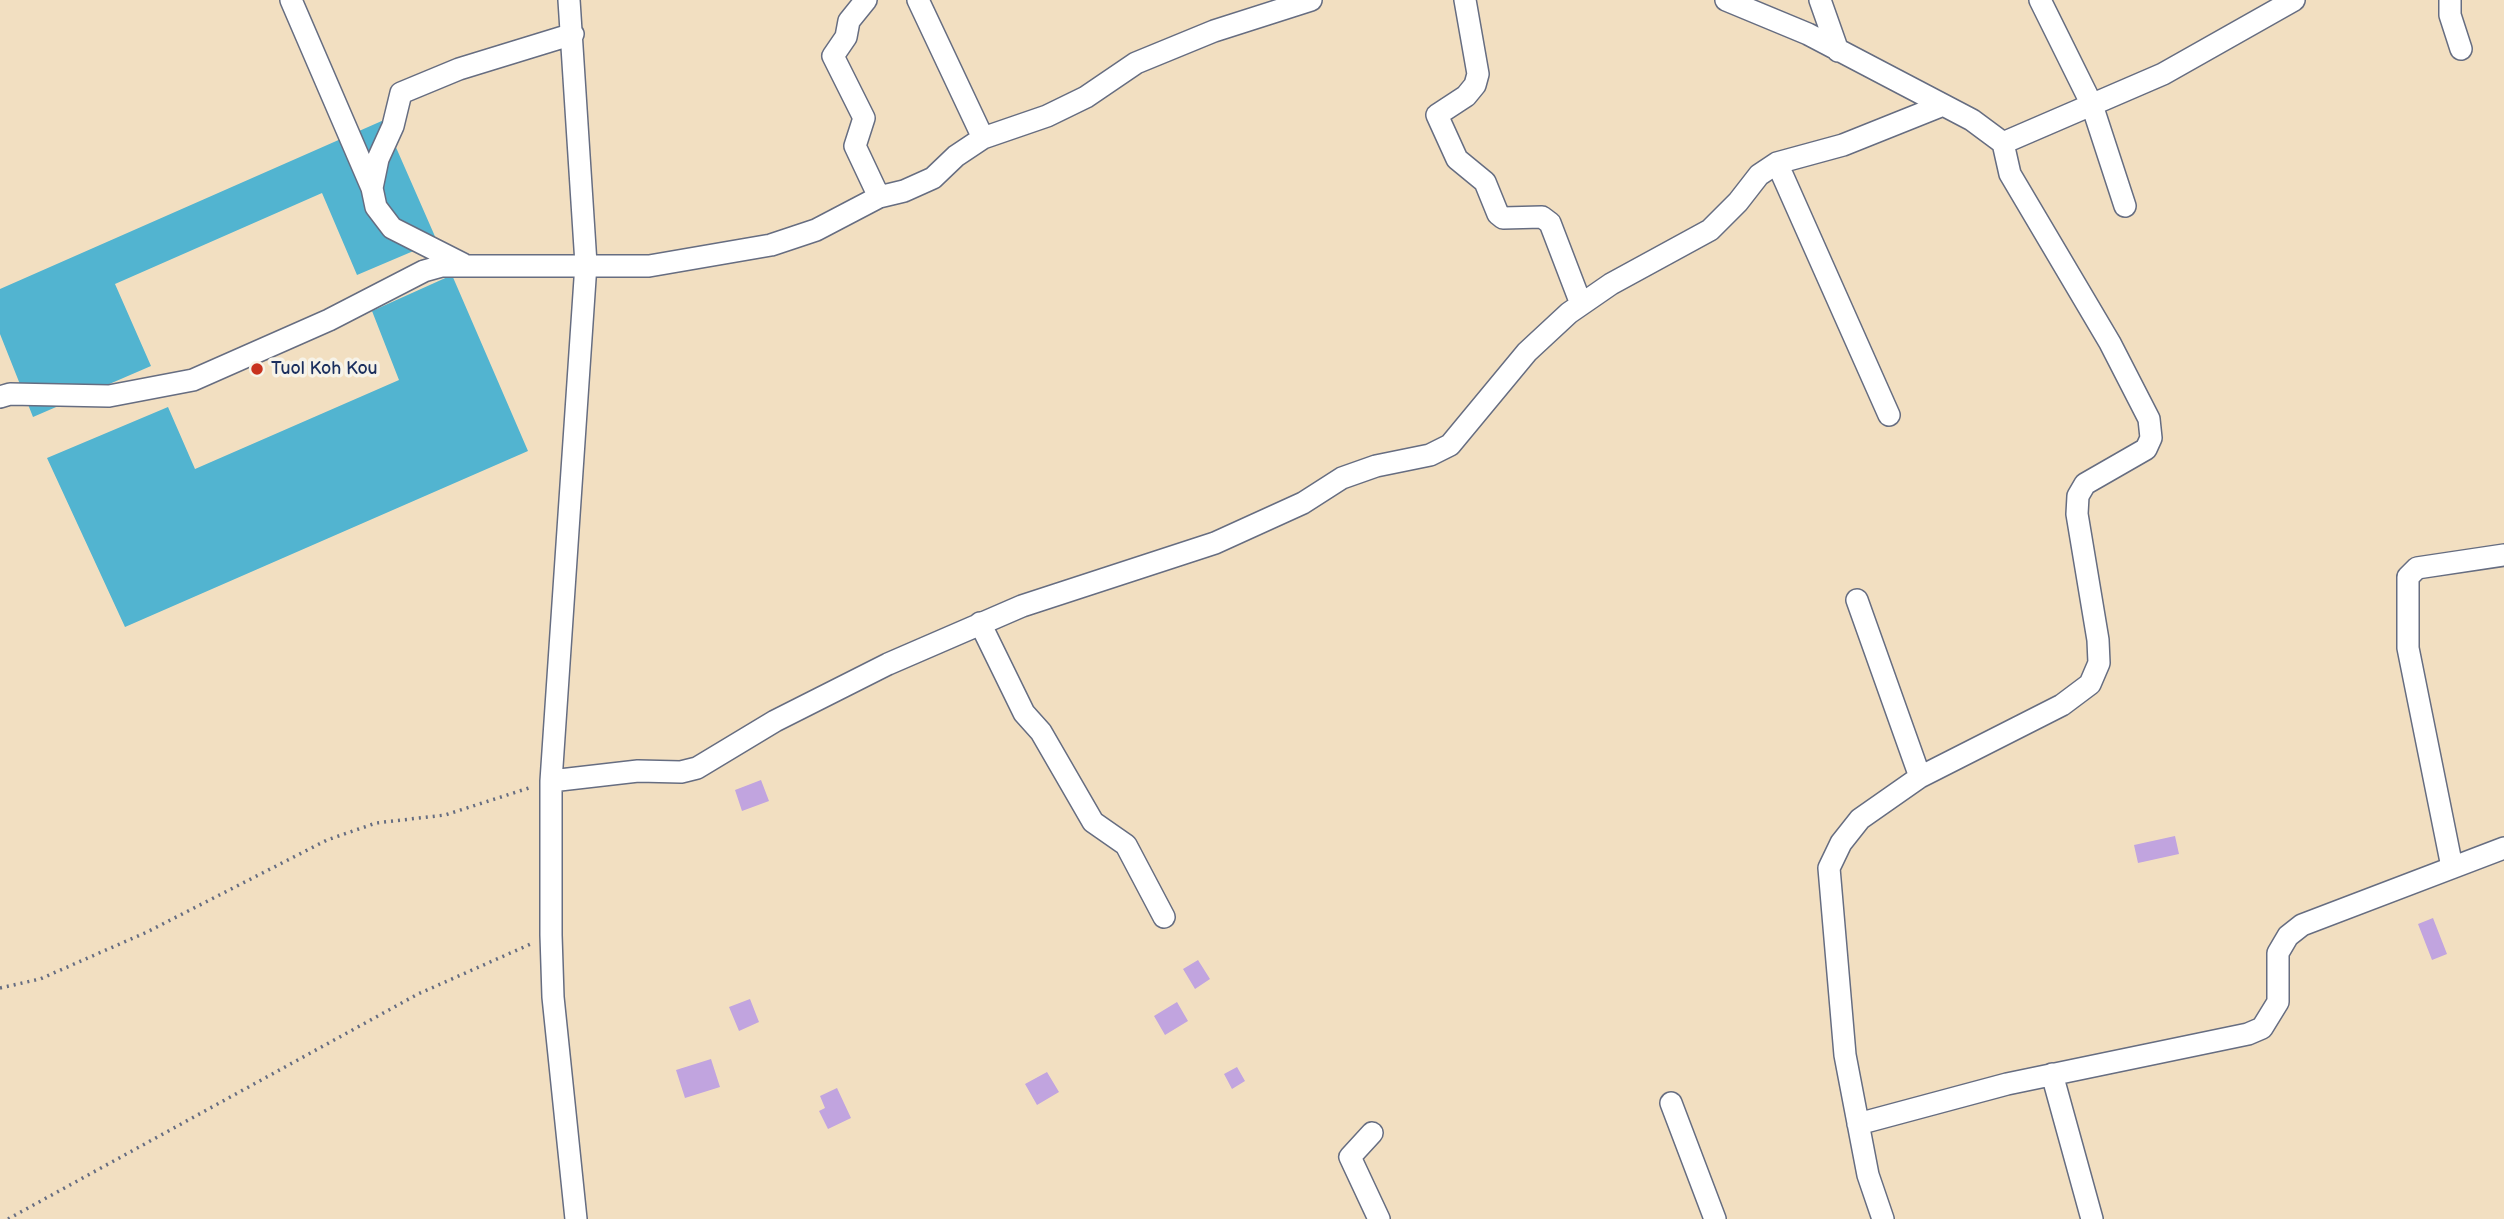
<!DOCTYPE html>
<html>
<head>
<meta charset="utf-8">
<style>
	body { margin:0 }
	canvas { display:block; background:#f2dfc1 }
</style>
</head>
<body>
<canvas width="2504" height="1219"></canvas>
<script>
const c = document.querySelector('canvas').getContext('2d');
c.lineJoin = 'round';
function fillPath(path, color) { c.fillStyle = color; c.fill(path, 'evenodd'); }
const shape = rows => new Path2D(rows.map(r => 'M' + r).join(''));
function trace(path, color, width, dash) { c.strokeStyle = color; c.lineWidth = width; c.lineCap = dash ? 'butt' : 'round'; c.setLineDash(dash || []); c.stroke(path); }
function label(font, color, halo, rows, align = 'center') {
  c.font = font + ' "Balsamiq Sans",sans-serif'; c.lineWidth = 7; c.setLineDash([]); c.textBaseline = 'middle'; c.strokeStyle = halo; c.fillStyle = color; for (const [text, x, y, turn = 0] of rows) {
    c.save(); c.translate(x, y); c.rotate((+turn || 0) * Math.PI / 180); c.textAlign = isNaN(turn) ? turn : align; if (halo) c.strokeText(text, 0, 0); c.fillText(text, 0, 0); c.restore();
  }
}
const water = shape([
	[384,120,437,241,357,275,322,193,115,284,151,366,33,417,0,334,0,289],
	[452,275,528,451,125,627,47,458,168,407,195,469,399,380,372,311]
]);
const building = shape([
	[761,780,769,801,742,811,735,790],
	[2175,836,2179,854,2138,863,2134,845],
	[2433,918,2447,954,2432,960,2418,924],
	[1198,960,1210,979,1195,989,1183,969],
	[750,999,759,1022,739,1031,729,1007],
	[1177,1002,1188,1021,1165,1035,1154,1016],
	[711,1059,720,1087,685,1098,676,1070],
	[1237,1067,1245,1081,1232,1089,1224,1074],
	[1047,1072,1059,1092,1037,1105,1025,1084],
	[837,1088,851,1118,828,1129,819,1111,825,1108,820,1096]
]);
const path = shape([
	[0,988,40,979,147,932,327,840,376,823,445,815,532,787],
	[8,1219,418,994,533,943]
]);
const minor = shape([
	[291,0,372,188],
	[569,0,586,264,551,781,551,935,553,997,576,1219],
	[866,0,849,21,846,37,833,56,864,118,855,146,879,197],
	[918,0,983,138],
	[1465,0,1478,74,1475,85,1466,96,1437,115,1457,159,1485,182,1498,214,1503,218,1542,217,1550,223,1581,304],
	[1726,0,1808,34,1972,120,2003,143,2010,174,2110,343,2149,419,2151,438,2146,449,2085,484,2078,496,2077,514,2098,640,2099,663,2090,684,2062,705,1920,777,1860,819,1841,843,1829,868,1845,1055,1868,1175,1883,1219],
	[1820,0,1838,51],
	[2040,0,2092,105,2125,206],
	[2450,0,2450,15,2461,49],
	[2003,143,2163,74,2294,0],
	[1777,163,1889,415],
	[463,264,392,228,376,207,372,188,378,159,393,126,401,93,459,69,573,34],
	[0,397,10,394,109,396,193,380,329,320,424,271,442,266,649,266,771,245,816,230,879,197,904,191,933,178,956,156,983,138,1047,116,1086,97,1136,63,1214,31,1311,0],
	[1857,600,1920,777],
	[980,623,1024,713,1041,732,1093,822,1126,845,1164,917],
	[551,781,638,771,681,772,697,768,775,721,888,664,1022,606,1215,543,1303,503,1342,478,1376,466,1430,455,1450,445,1527,352,1569,313,1611,284,1710,230,1738,202,1759,175,1777,163,1843,145,1943,105],
	[2452,867,2408,648,2408,577,2417,568,2504,555],
	[2052,1074,2092,1219],
	[1671,1103,1715,1219],
	[1858,1124,2007,1084,2248,1034,2262,1028,2278,1002,2278,953,2288,936,2302,925,2504,848],
	[1372,1133,1350,1157,1379,1219]
]);
const markers = [
	[257,369,7,"#c8321e"]
];
const poiNames = [
	["Tuol Koh Kou",271,369]
];
fillPath(water, '#52b4d0');
fillPath(building, '#c1a4df');
trace(minor, '#666d81', 24);
trace(path, '#666d81', 3.5, [2, 5]);
trace(minor, '#fff', 21);
for (const [x, y, r, color] of markers) { const dot = new Path2D(); dot.arc(x, y, r, 0, 2 * Math.PI); c.fillStyle = color; c.fill(dot); trace(dot, '#f7f3e8', 2.5); }
label('18px', '#1b2f5e', '#f7f3e8', poiNames, 'left');
</script>
</body>
</html>
